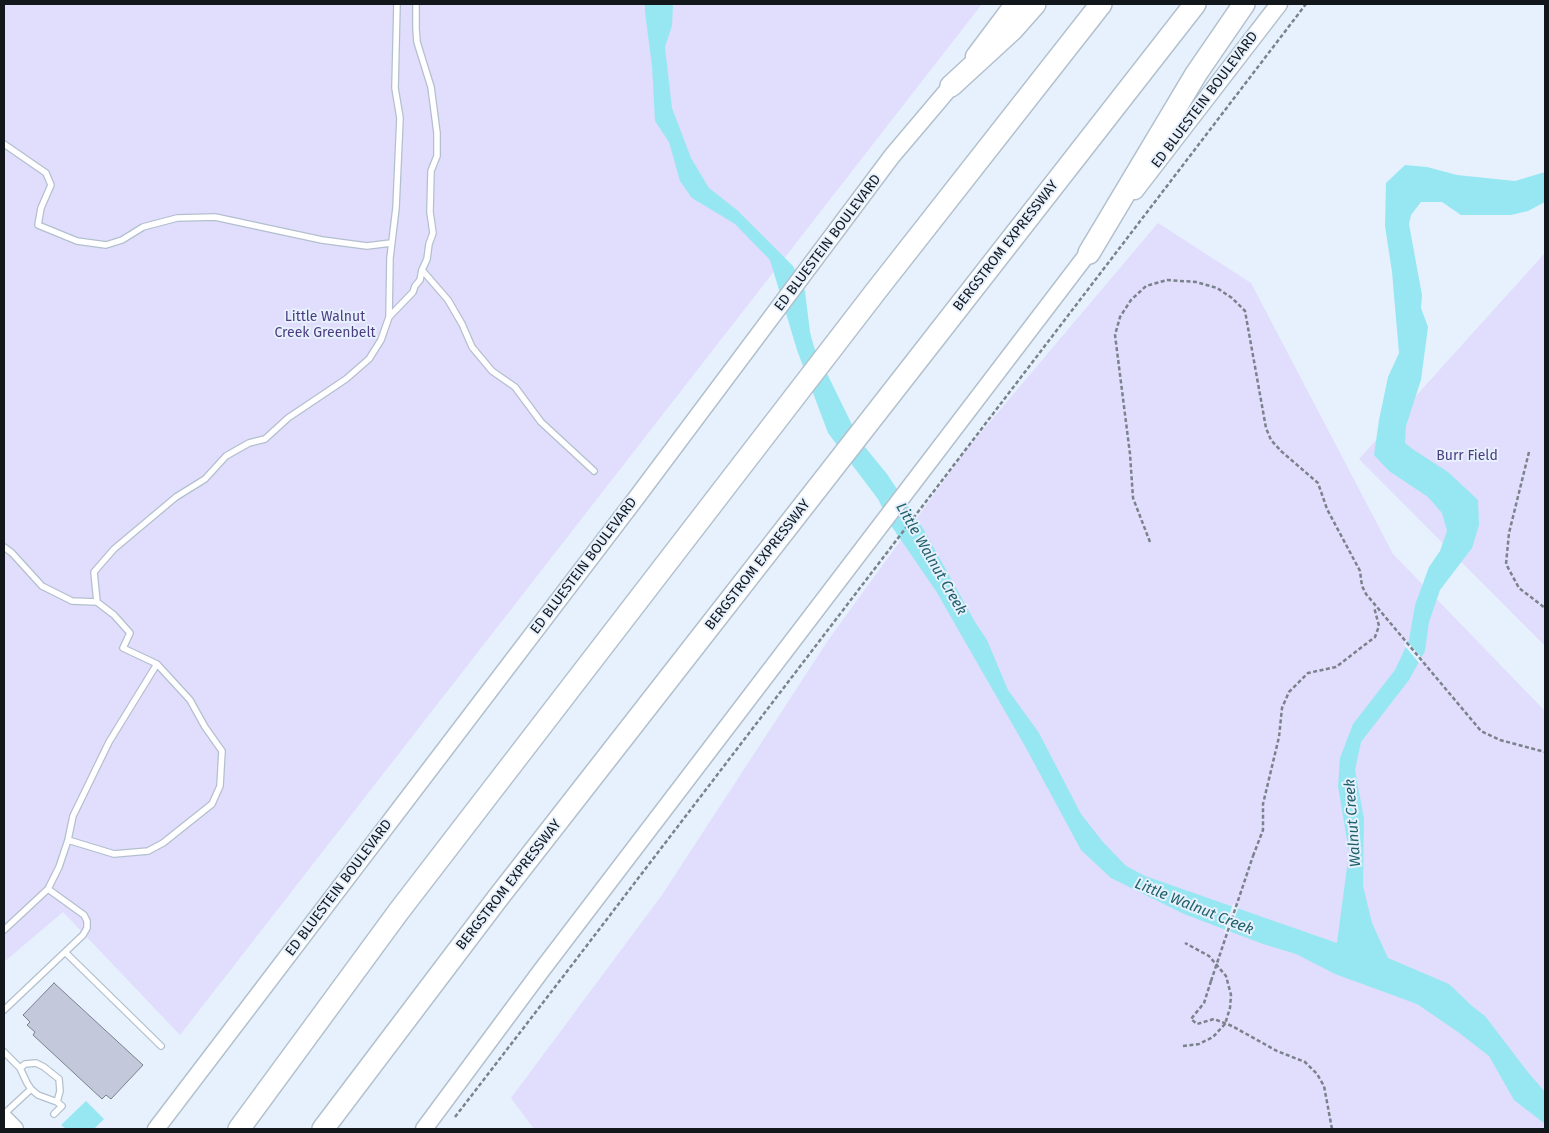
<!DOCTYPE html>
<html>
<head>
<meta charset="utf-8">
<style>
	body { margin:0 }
	#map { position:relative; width:1549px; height:1133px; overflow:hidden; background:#e6f1fd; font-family:"Fira Sans",sans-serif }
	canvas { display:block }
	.frame { position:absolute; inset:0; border:5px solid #12171c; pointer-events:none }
</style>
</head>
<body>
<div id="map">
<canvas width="1549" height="1133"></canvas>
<div class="frame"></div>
</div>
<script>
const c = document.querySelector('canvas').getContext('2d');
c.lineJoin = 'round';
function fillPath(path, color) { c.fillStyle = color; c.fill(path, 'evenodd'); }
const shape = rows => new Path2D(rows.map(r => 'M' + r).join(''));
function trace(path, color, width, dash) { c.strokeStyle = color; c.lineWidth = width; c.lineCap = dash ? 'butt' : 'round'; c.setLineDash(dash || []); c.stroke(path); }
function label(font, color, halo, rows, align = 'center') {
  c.font = font + ' "Fira Sans",sans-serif'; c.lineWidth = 4; c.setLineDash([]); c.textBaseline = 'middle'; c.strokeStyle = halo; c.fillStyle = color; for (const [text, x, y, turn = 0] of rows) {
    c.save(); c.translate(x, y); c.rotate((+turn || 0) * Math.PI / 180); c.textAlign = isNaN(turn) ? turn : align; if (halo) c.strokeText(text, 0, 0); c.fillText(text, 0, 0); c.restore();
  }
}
const green = shape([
	[4,4,982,4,180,1035,63,912,4,962],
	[1158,223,1251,283,1393,554,1545,711,1545,1129,534,1129,511,1098,662,895,829,639,967,449],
	[1545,253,1545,646,1359,459]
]);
const water = shape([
	[645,4,673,4,672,26,665,47,672,108,691,158,709,188,737,210,793,266,805,291,810,332,814,347,860,441,887,474,924,530,975,622,987,640,1008,690,1039,733,1081,814,1103,842,1126,866,1145,876,1337,943,1349,852,1338,786,1340,758,1353,724,1395,670,1409,640,1415,605,1429,567,1440,551,1447,531,1442,513,1428,497,1389,471,1374,455,1379,420,1388,377,1399,353,1392,272,1385,226,1386,183,1405,165,1427,167,1457,175,1515,181,1545,172,1545,202,1528,211,1511,215,1461,215,1442,202,1421,202,1411,215,1409,224,1422,295,1421,308,1428,327,1421,380,1406,426,1405,443,1414,450,1448,472,1478,500,1479,525,1472,548,1440,590,1429,622,1425,651,1409,680,1361,742,1355,770,1364,819,1363,886,1372,923,1388,958,1449,984,1472,1006,1485,1016,1527,1071,1545,1092,1545,1124,1514,1100,1489,1056,1458,1032,1417,1004,1335,974,1296,954,1263,944,1184,914,1111,878,1081,850,1026,748,936,591,892,527,878,499,828,433,797,350,770,260,735,224,692,198,680,181,669,142,655,121,652,66,645,12],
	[86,1101,104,1119,94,1129,66,1129,61,1125]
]);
const pier = shape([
	[1406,640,1423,659,1420,664,1404,645],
	[1233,904,1239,906,1229,934,1224,932]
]);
const building = shape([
	[54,983,143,1065,111,1099,106,1095,102,1099,33,1035,35,1032,27,1025,30,1022,23,1015,54,983]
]);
const path = shape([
	[1529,452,1509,533,1506,564,1519,588,1545,608],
	[1150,542,1133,498,1130,454,1115,335,1120,317,1131,300,1146,286,1167,280,1196,282,1217,288,1232,298,1245,311,1266,428,1271,440,1281,451,1318,483,1327,509,1360,571,1362,586,1366,594,1481,731,1500,740,1545,752],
	[1253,856,1263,830,1263,804,1279,737,1282,708,1289,692,1308,673,1336,667,1375,637,1379,626,1374,607],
	[1211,981,1204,1003,1191,1019,1197,1024,1214,1019,1232,1026,1277,1051,1305,1062,1317,1074,1324,1086,1332,1129],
	[1183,1046,1199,1044,1213,1037,1225,1024,1230,1008,1231,995,1226,976,1209,956,1185,943],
	[455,1117,575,961,1306,4]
]);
const lane = shape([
	[4,144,46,173,51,185,41,208,38,225,77,241,106,245,122,240,143,227,177,218,215,217,322,240,367,246,391,243],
	[422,270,448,300,462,324,472,347,492,371,515,387,541,422,594,471],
	[389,317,413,292,415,286,420,280,422,270,427,259,429,244,433,233,430,212,431,171,437,156,437,133,431,87,417,42,416,28,416,4],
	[4,547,12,553,42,586,72,601,97,602],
	[68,840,114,854,148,851,163,843,212,804,220,786,222,751,205,727,190,700,157,664],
	[4,930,48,889,59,867,68,840,73,816,109,742,157,664,123,648,130,633,114,615,97,602,94,572,114,549,176,497,205,479,226,456,249,443,265,439,288,418,346,379,369,359,381,340,389,317,390,258,396,208,400,118,395,88,397,4],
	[65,952,161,1046],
	[4,1010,83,935,87,928,87,921,84,915,48,889],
	[4,1052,20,1068,27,1083,31,1089,38,1095,57,1102,62,1106,54,1114],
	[20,1068,25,1064,36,1063,44,1067,59,1079,60,1091,57,1102],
	[4,1114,31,1089]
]);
const secondary = shape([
	[974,56,1013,4],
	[1135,191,1279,4],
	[4,1118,15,1129],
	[156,1129,637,497,892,156,958,78],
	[424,1129,541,971,1095,244]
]);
const highway = shape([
	[951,86,1012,30,1035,4],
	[1089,253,1196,74,1244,4],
	[239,1129,399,911,876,291,1101,4],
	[323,1129,497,899,1195,4]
]);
const pathBridge = shape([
	[1211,981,1253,856]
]);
const streetNames = [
	["ED BLUESTEIN BOULEVARD",1205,100,-53],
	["ED BLUESTEIN BOULEVARD",828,243,-53],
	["BERGSTROM EXPRESSWAY",1006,246,-52],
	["BERGSTROM EXPRESSWAY",758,565,-52],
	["ED BLUESTEIN BOULEVARD",584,566,-53],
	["BERGSTROM EXPRESSWAY",509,885,-52],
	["ED BLUESTEIN BOULEVARD",339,888,-53]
];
const parkNames = [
	["Little Walnut",325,317],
	["Creek Greenbelt",325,333],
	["Burr Field",1467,456]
];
const waterNames = [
	["Little Walnut Creek",931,559,60],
	["Walnut Creek",1353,823,-94],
	["Little Walnut Creek",1194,907,22]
];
fillPath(green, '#e1ddfd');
fillPath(water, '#97e7f2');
fillPath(pier, '#e6f1fd');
fillPath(building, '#c3c9da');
trace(building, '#797f8f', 1);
trace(lane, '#b2c0ce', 8);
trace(secondary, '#b2c0ce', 19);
trace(highway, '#b2c0ce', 24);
trace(path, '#7a828b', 2.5, [4, 2.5]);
trace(lane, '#fff', 5.5);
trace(secondary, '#fff', 16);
trace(highway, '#fff', 21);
trace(pathBridge, '#7a828b', 2.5, [4, 2.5]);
label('14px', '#12171c', '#e6f1fd', streetNames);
label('14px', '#4c3d80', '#e6f1fd', parkNames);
label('italic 15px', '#20616a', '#e6f1fd', waterNames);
</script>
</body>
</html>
